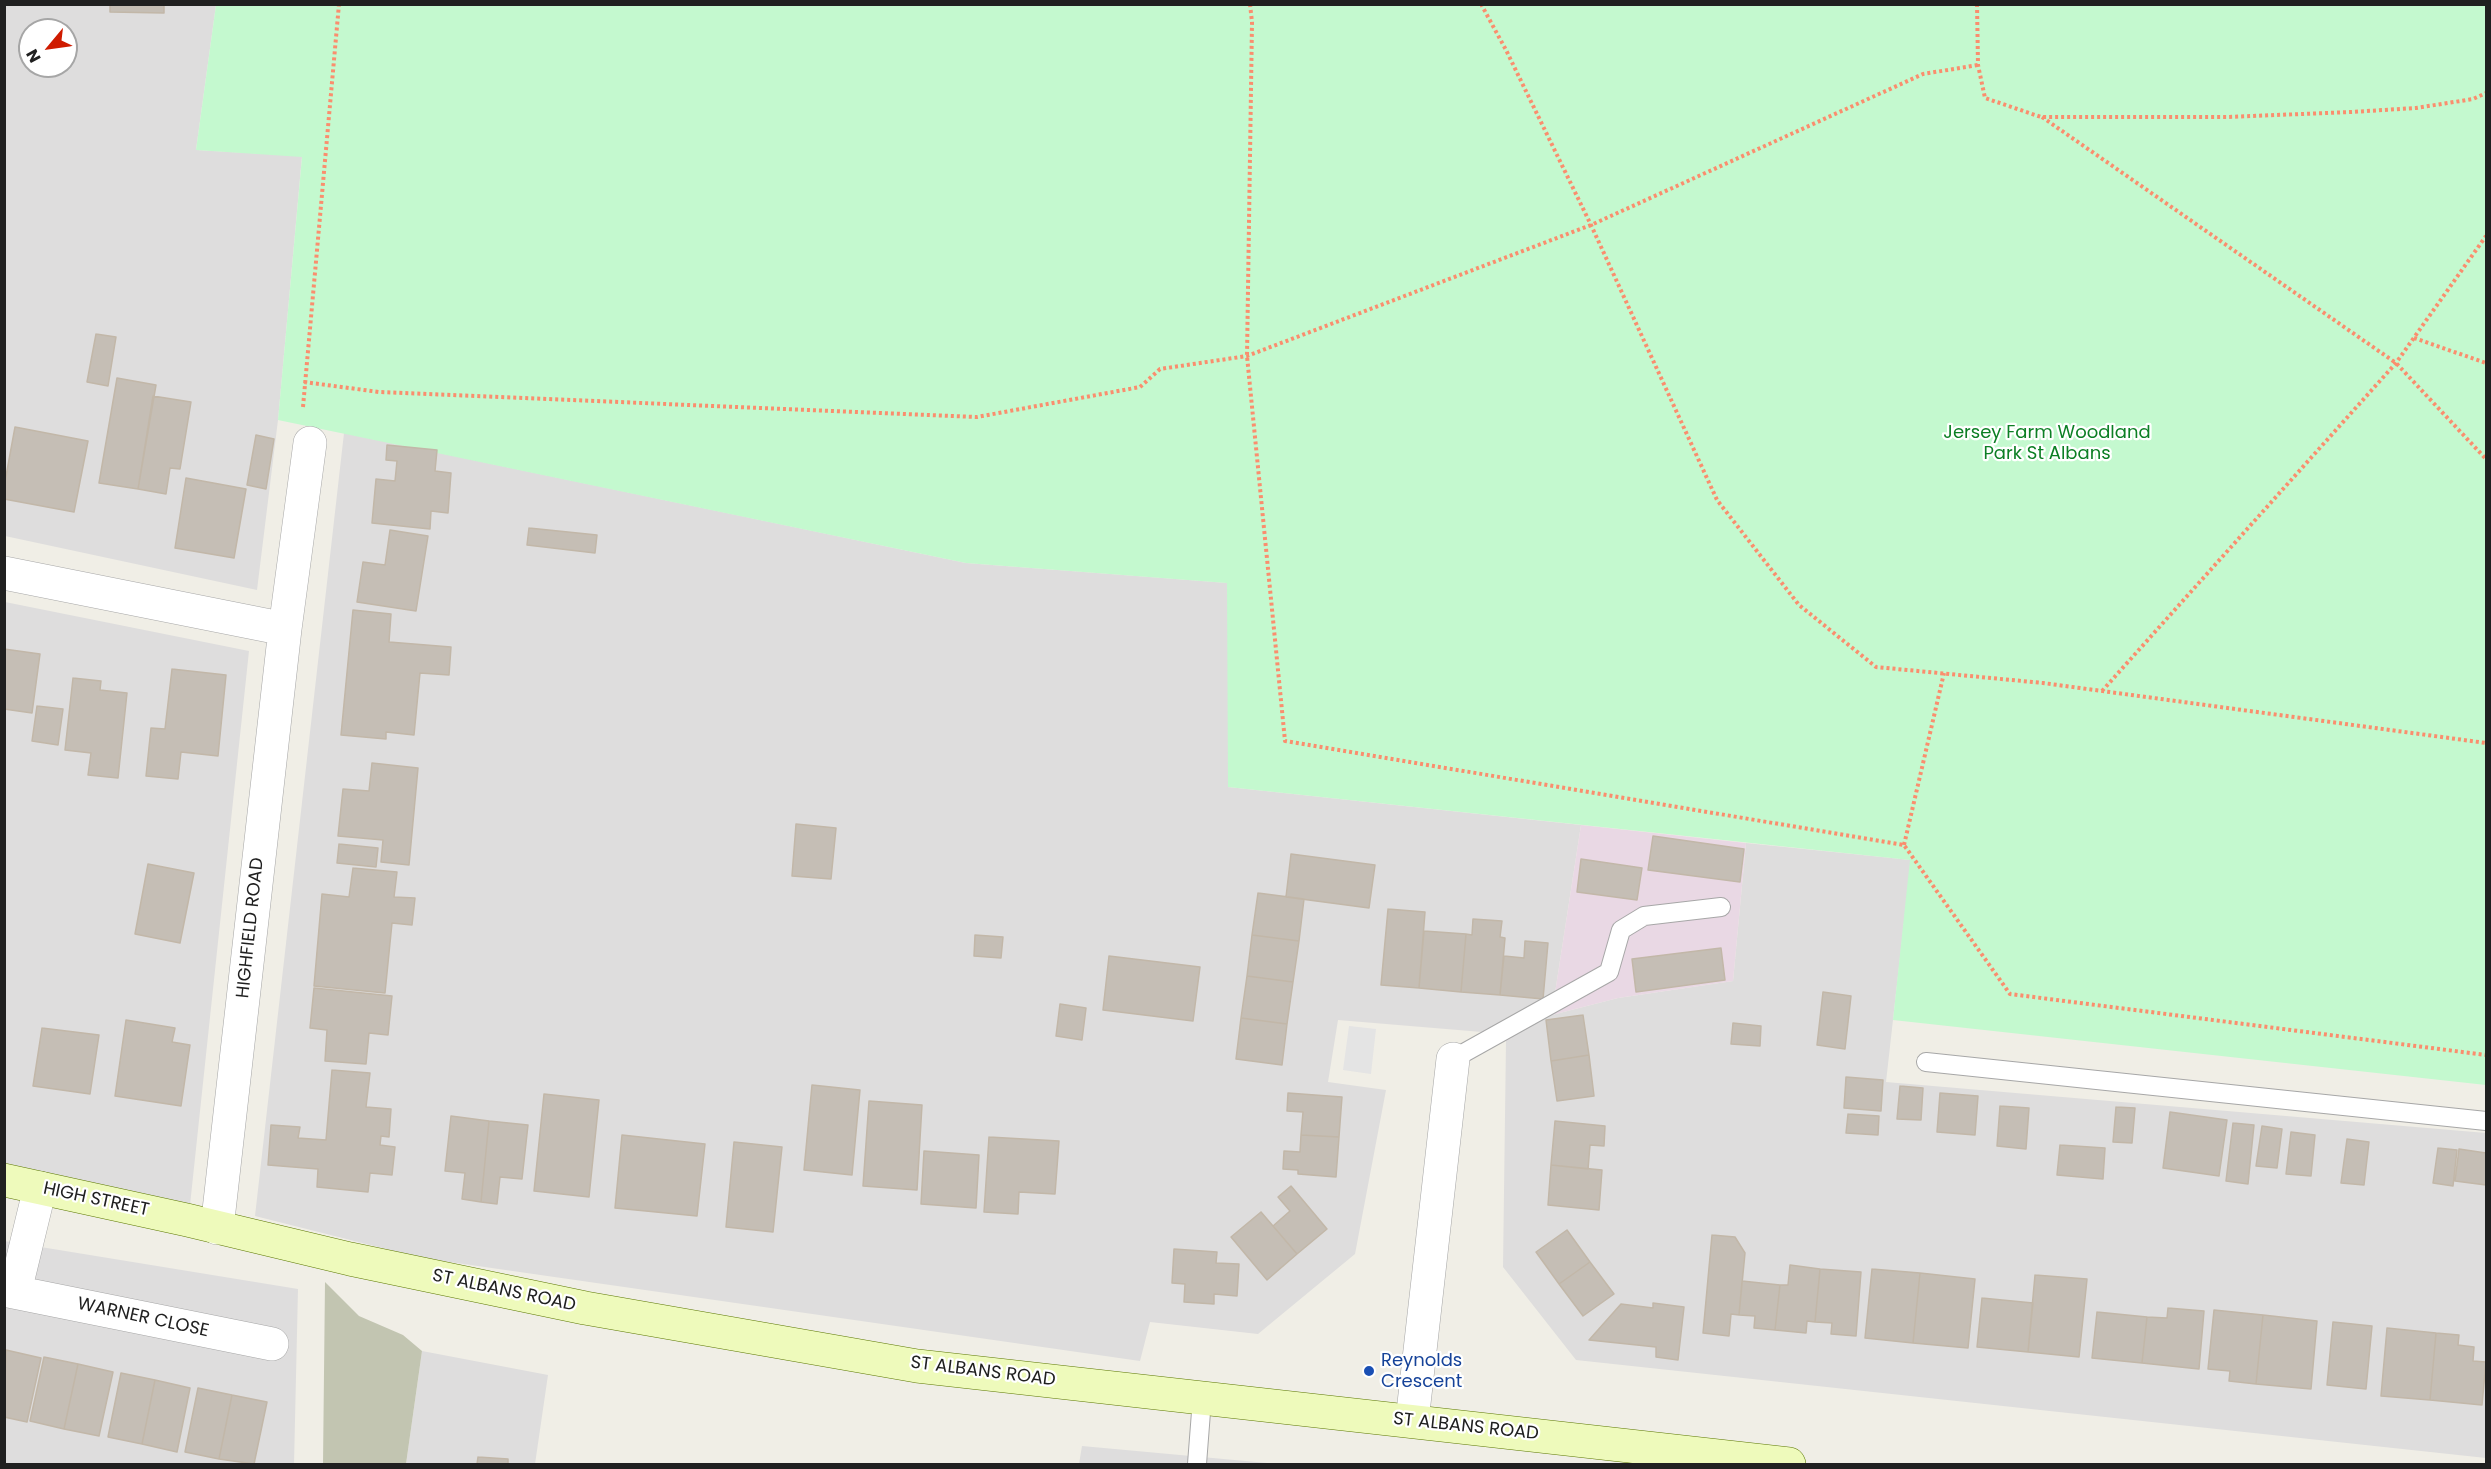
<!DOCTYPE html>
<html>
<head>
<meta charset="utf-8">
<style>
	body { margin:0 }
	#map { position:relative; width:2491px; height:1469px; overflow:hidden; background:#f0eee6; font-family:Poppins,sans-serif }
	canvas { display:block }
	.frame { position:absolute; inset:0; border:6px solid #202020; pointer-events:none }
	.north { position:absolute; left:18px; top:18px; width:60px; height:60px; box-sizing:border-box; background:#fff; border:2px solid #a6a6a6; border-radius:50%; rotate:241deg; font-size:16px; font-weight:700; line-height:24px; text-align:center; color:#202020 }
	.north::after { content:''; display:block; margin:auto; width:21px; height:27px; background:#cf1b00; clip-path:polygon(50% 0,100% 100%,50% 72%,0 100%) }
</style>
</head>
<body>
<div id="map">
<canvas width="2491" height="1469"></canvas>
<div class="frame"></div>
<div class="north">N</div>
</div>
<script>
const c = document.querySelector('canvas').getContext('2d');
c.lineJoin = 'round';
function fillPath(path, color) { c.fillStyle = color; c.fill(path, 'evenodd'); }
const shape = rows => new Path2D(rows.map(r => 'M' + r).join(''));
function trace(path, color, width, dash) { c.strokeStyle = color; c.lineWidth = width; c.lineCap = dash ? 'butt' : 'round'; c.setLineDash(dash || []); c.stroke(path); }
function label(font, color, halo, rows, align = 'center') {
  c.font = font + ' Poppins,sans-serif'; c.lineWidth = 4.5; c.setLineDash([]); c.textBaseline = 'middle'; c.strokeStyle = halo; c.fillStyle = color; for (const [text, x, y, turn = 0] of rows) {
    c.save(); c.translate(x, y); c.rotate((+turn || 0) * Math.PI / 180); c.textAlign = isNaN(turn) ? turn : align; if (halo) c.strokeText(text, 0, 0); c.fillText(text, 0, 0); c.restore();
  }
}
const residential = shape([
	[5,5,216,5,196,150,302,156,278,420,257,590,5,536],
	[30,30,66,30,66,66,30,66],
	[344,433,966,563,1228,583,1228,787,1581,825,1555,993,1494,1033,1338,1020,1328,1082,1386,1090,1355,1254,1258,1334,1150,1322,1140,1361,422,1258,255,1216],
	[5,602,249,651,190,1205,5,1164],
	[1746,843,1911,860,1886,1082,2486,1133,2486,1458,1576,1360,1503,1267,1506,1041,1540,1018,1618,998,1733,981],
	[4,1241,298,1289,294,1464,5,1464],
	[422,1351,548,1375,535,1464,406,1464],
	[1082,1446,1278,1464,1079,1464]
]);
const industrial = shape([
	[1581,825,1746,843,1733,981,1618,998,1540,1018,1506,1041,1494,1033,1555,993]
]);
const construction = shape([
	[325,1282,359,1316,403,1335,422,1351,406,1464,323,1464]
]);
const park = shape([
	[216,5,2486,5,2486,1085,1893,1020,1910,860,1228,787,1227,583,966,563,278,420,302,157,196,150]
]);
const parking = shape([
	[1349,1026,1376,1029,1371,1074,1343,1070]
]);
const building = shape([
	[110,4,164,4,164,13,110,12,110,4],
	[96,334,116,337,108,386,87,382,96,334],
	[117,378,156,385,138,489,99,483,117,378],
	[153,396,191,402,180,469,170,468,166,494,138,489,153,396],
	[15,427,88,441,74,512,4,499,4,487,15,427],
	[256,435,274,439,266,489,247,485,256,435],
	[387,445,437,450,435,471,451,473,448,513,431,511,430,529,372,523,376,479,395,481,397,461,386,460,387,445],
	[186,478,246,489,234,558,175,548,186,478],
	[529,528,597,535,595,553,527,545,529,528],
	[390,530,428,536,416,611,357,602,363,562,385,565,390,530],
	[353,610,391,614,389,642,451,647,449,675,420,673,414,735,386,732,386,739,341,735,353,610],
	[4,649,40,654,32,713,4,709,4,649],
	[172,669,226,675,218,756,181,752,178,779,146,776,151,728,165,729,172,669],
	[73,678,101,681,100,690,127,693,118,778,88,775,91,753,65,750,73,678],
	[37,706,63,709,58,745,32,741,37,706],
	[372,763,418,768,409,865,381,862,383,840,338,836,343,789,369,791,372,763],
	[796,824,836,828,831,879,792,876,796,824],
	[1653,836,1744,849,1740,882,1648,870,1653,836],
	[339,844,378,848,376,867,337,863,339,844],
	[1291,854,1375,865,1369,908,1286,897,1291,854],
	[1581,859,1642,868,1637,900,1577,892,1581,859],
	[148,864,194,873,180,943,135,934,148,864],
	[353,868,397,872,394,897,415,898,412,925,392,923,385,993,314,986,322,894,349,897,353,868],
	[1258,893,1304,899,1299,941,1252,935,1258,893],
	[1388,909,1425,912,1419,988,1381,985,1388,909],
	[1473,919,1502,921,1500,937,1505,938,1500,995,1461,992,1466,934,1472,935,1473,919],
	[1424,931,1466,934,1461,992,1419,988,1424,931],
	[975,935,1003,937,1001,958,974,956,975,935],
	[1252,935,1299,941,1293,982,1247,976,1252,935],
	[1525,941,1548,943,1543,999,1500,995,1504,956,1524,958,1525,941],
	[1721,948,1725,980,1636,992,1632,959,1721,948],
	[1109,956,1200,967,1193,1021,1103,1010,1109,956],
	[1247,976,1293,982,1287,1024,1241,1018,1247,976],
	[314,988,392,996,388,1035,369,1033,366,1064,325,1061,327,1030,310,1028,314,988],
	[1823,992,1851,996,1845,1049,1817,1045,1823,992],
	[1060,1004,1086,1008,1082,1040,1056,1036,1060,1004],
	[1583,1015,1589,1055,1551,1061,1546,1020,1583,1015],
	[1241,1018,1287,1024,1282,1065,1236,1059,1241,1018],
	[126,1020,175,1028,172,1042,190,1045,181,1106,115,1096,126,1020],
	[1733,1023,1761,1026,1760,1046,1731,1044,1733,1023],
	[42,1028,99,1035,90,1094,33,1086,42,1028],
	[1589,1055,1594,1096,1557,1101,1551,1061,1589,1055],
	[332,1070,370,1073,366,1107,391,1109,389,1137,381,1136,380,1145,395,1147,392,1175,370,1173,368,1192,317,1187,318,1169,268,1165,271,1125,300,1127,298,1138,326,1140,332,1070],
	[1846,1077,1883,1080,1881,1111,1844,1108,1846,1077],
	[812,1085,860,1090,852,1175,804,1170,812,1085],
	[1900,1086,1923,1088,1921,1120,1897,1119,1900,1086],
	[1288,1093,1342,1097,1339,1137,1301,1135,1303,1112,1287,1111,1288,1093],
	[1940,1093,1978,1096,1975,1135,1937,1132,1940,1093],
	[544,1094,599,1100,589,1197,534,1191,544,1094],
	[869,1101,922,1105,917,1190,863,1186,869,1101],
	[2000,1106,2029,1108,2026,1149,1997,1146,2000,1106],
	[2116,1107,2135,1108,2132,1143,2113,1142,2116,1107],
	[2170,1112,2227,1120,2219,1176,2163,1168,2170,1112],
	[1848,1114,1879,1116,1878,1135,1846,1133,1848,1114],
	[451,1116,489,1121,481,1202,462,1199,465,1173,445,1171,451,1116],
	[489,1121,528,1125,522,1179,500,1177,497,1204,481,1202,489,1121],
	[1555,1121,1605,1126,1604,1146,1590,1145,1588,1169,1551,1165,1555,1121],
	[2233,1123,2254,1125,2248,1184,2226,1181,2233,1123],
	[2262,1126,2282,1129,2277,1168,2256,1166,2262,1126],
	[2291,1132,2315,1135,2311,1176,2286,1174,2291,1132],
	[622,1135,705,1144,697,1216,615,1208,622,1135],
	[1301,1135,1339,1137,1336,1177,1298,1174,1298,1170,1283,1169,1284,1151,1300,1152,1301,1135],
	[989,1137,1059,1141,1055,1194,1019,1192,1018,1214,984,1212,989,1137],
	[2347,1139,2369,1142,2364,1185,2341,1183,2347,1139],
	[734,1142,782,1147,773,1232,726,1227,734,1142],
	[2060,1145,2105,1148,2103,1179,2057,1175,2060,1145],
	[2438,1148,2457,1150,2453,1186,2433,1183,2438,1148],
	[2459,1149,2486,1153,2486,1185,2455,1181,2459,1149],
	[924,1151,979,1155,976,1208,921,1204,924,1151],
	[1551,1165,1602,1170,1599,1210,1548,1205,1551,1165],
	[1291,1186,1327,1229,1297,1254,1273,1226,1290,1211,1278,1197,1291,1186],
	[1261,1212,1297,1254,1267,1280,1231,1237,1261,1212],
	[1567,1230,1590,1262,1559,1284,1536,1252,1567,1230],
	[1712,1235,1735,1237,1745,1253,1739,1315,1731,1314,1729,1336,1703,1333,1712,1235],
	[1174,1249,1217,1252,1216,1263,1239,1264,1237,1296,1214,1294,1214,1304,1184,1302,1185,1284,1172,1283,1174,1249],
	[1590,1262,1614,1294,1583,1316,1559,1284,1590,1262],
	[1790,1265,1820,1269,1815,1322,1807,1321,1806,1333,1775,1330,1780,1285,1788,1285,1790,1265],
	[1820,1269,1861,1272,1856,1336,1831,1334,1832,1323,1815,1322,1820,1269],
	[1872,1269,1920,1273,1913,1343,1865,1338,1872,1269],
	[1920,1273,1975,1279,1968,1348,1913,1343,1920,1273],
	[2035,1275,2087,1279,2079,1357,2028,1352,2035,1275],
	[1742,1281,1780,1285,1775,1330,1754,1328,1755,1316,1739,1315,1742,1281],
	[1982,1298,2033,1303,2028,1352,1977,1347,1982,1298],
	[1653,1303,1684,1307,1678,1360,1656,1357,1656,1347,1589,1340,1621,1304,1653,1308,1653,1303],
	[2168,1308,2204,1311,2199,1369,2142,1363,2147,1317,2167,1318,2168,1308],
	[2214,1310,2263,1315,2256,1384,2229,1381,2230,1371,2208,1369,2214,1310],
	[2097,1312,2147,1317,2142,1363,2092,1358,2097,1312],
	[2263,1315,2317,1321,2311,1389,2256,1384,2263,1315],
	[2333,1322,2372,1326,2366,1389,2327,1385,2333,1322],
	[2387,1328,2436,1333,2430,1400,2381,1396,2387,1328],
	[2436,1333,2459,1335,2458,1345,2474,1347,2473,1361,2486,1362,2482,1405,2430,1400,2436,1333],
	[6,1350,41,1358,27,1422,4,1417,6,1350],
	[44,1357,78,1364,64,1429,30,1421,44,1357],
	[78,1364,113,1372,99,1436,64,1429,78,1364],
	[121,1373,155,1380,142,1444,108,1437,121,1373],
	[155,1380,190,1388,177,1452,142,1444,155,1380],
	[198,1388,232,1395,219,1459,185,1452,198,1388],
	[232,1395,267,1402,254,1464,219,1459,232,1395],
	[478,1457,508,1459,508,1464,477,1464,478,1457]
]);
const path = shape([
	[1250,4,1252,22,1247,356,1285,741,1904,845,2010,994,2486,1055],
	[1481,4,1506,50,1591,225,1717,500,1799,605,1876,667,2043,683,2486,743],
	[1977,4,1978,65,1985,98,2041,117,2227,117,2351,112,2416,108,2473,99,2486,93],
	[2042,117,2396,363,2486,459],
	[2414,338,2486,363],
	[304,382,379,392,977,417,1140,387,1160,369,1247,356,1591,225,1923,74,1978,65],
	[303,407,339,4],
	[2102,691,2396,363,2486,236],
	[1904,845,1944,673]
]);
const service = shape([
	[1453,1059,1609,972,1621,930,1644,916,1721,907],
	[1926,1062,2486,1121],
	[1197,1464,1202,1399]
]);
const minor = shape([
	[4,573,285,629,217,1228],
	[285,629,310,443],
	[4,1290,272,1344],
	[15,1291,40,1188],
	[1412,1421,1453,1059]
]);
const secondary = shape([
	[4,1180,187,1220,350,1259,585,1308,917,1366,1789,1464]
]);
const markers = [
	[1369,1371,6,"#1a4fb4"]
];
const parkNames = [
	["Jersey Farm Woodland",2047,433],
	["Park St Albans",2047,454]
];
const streetNames = [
	["HIGHFIELD ROAD",251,928,-84],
	["HIGH STREET",96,1200,12],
	["ST ALBANS ROAD",504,1291,12],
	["WARNER CLOSE",143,1318,12],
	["ST ALBANS ROAD",983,1372,7],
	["ST ALBANS ROAD",1466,1427,6]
];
const transitNames = [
	["Reynolds",1381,1361],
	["Crescent",1381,1382]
];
fillPath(residential, '#dedddd');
fillPath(industrial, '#e9d8e4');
fillPath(construction, '#c2c5b1');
fillPath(park, '#c4f9cf');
fillPath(parking, '#e4e4e4');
fillPath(building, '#c5beb5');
trace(building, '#c2b7a8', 1.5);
trace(service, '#a7a7a7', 20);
trace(minor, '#a7a7a7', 34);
trace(secondary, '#5d7805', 34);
trace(path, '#fa8e6e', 4, [3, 3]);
trace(service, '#fff', 18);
trace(minor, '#fff', 33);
trace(secondary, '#eefabb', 33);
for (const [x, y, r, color] of markers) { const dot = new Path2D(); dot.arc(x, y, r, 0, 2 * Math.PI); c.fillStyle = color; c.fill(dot); trace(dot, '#fff', 2); }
label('18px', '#0c7f24', '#fff', parkNames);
label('18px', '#202020', '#fff', streetNames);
label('18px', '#164399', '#fff', transitNames, 'left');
</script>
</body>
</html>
